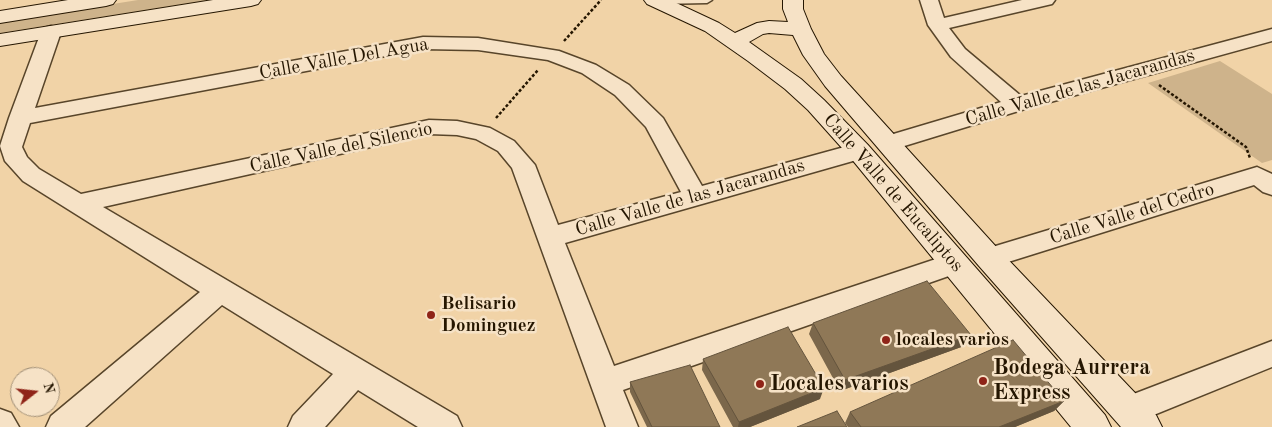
<!DOCTYPE html>
<html>
<head>
<meta charset="utf-8">
<style>
	body { margin:0 }
	#map { position:relative; width:1272px; height:427px; overflow:hidden; background:#f1d3a7; font-family:"Old Standard TT",serif }
	canvas { display:block }
	.north { position:absolute; left:10px; top:367px; width:50px; height:50px; box-sizing:border-box; background:#f6e2c6; border:1px solid #a29077; border-radius:50%; rotate:74deg; font-size:14px; font-weight:700; line-height:20px; text-align:center; color:#251601 }
	.north::after { content:''; display:block; margin:auto; width:18px; height:22px; background:#8f2418; clip-path:polygon(50% 0,100% 100%,50% 72%,0 100%) }
</style>
</head>
<body>
<div id="map">
<canvas width="1272" height="427"></canvas>
<div class="north">N</div>
</div>
<script>
const c = document.querySelector('canvas').getContext('2d');
c.lineJoin = 'round';
function fillPath(path, color) { c.fillStyle = color; c.fill(path, 'evenodd'); }
const shape = rows => new Path2D(rows.map(r => 'M' + r).join(''));
function trace(path, color, width, dash) { c.strokeStyle = color; c.lineWidth = width; c.lineCap = dash ? 'butt' : 'round'; c.setLineDash(dash || []); c.stroke(path); }
function label(font, color, halo, rows, align = 'center') {
  c.font = font + ' "Old Standard TT",serif'; c.lineWidth = 5; c.setLineDash([]); c.textBaseline = 'middle'; c.strokeStyle = halo; c.fillStyle = color; for (const [text, x, y, turn = 0] of rows) {
    c.save(); c.translate(x, y); c.rotate((+turn || 0) * Math.PI / 180); c.textAlign = isNaN(turn) ? turn : align; if (halo) c.strokeText(text, 0, 0); c.fillText(text, 0, 0); c.restore();
  }
}
const green = shape([
	[138,0,209,0,0,33,0,22],
	[1220,61,1272,94,1272,160,1262,163,1148,83]
]);
const path = shape([
	[564,41,601,0],
	[1159,85,1246,147,1250,158],
	[496,118,538,70]
]);
const lane = shape([
	[653,0,712,0,707,3,657,4,654,3,653,0]
]);
const street = shape([
	[920,0,938,0,944,18,1022,0,1055,0,1052,4,949,28,965,49,1021,96,1272,29,1272,41,1025,109,888,151,880,148,877,143,880,138,1001,102,951,57,928,25,920,0],
	[51,26,58,28,61,32,35,108,423,37,478,38,559,51,596,65,629,85,663,118,702,186,859,143,867,145,870,151,867,157,565,243,614,366,954,253,963,257,967,264,963,271,623,390,638,427,606,427,512,168,498,151,476,139,457,135,429,134,103,207,457,416,462,427,418,427,358,390,325,427,288,427,293,416,333,374,222,305,85,427,46,427,51,416,200,292,23,181,5,161,0,146,9,118,41,32,44,28,51,26],
	[423,49,478,50,548,60,582,73,615,95,646,127,681,192,558,225,535,165,514,141,490,128,457,121,429,120,81,194,39,169,27,157,22,147,30,123,423,49],
	[1257,167,1272,174,1272,195,1263,192,1254,185,989,268,980,265,976,258,980,251,989,248,1257,167],
	[1272,341,1272,367,1129,425,1118,420,1113,410,1118,400,1272,341],
	[0,409,11,413,19,427,0,427,0,409]
]);
const secondary = shape([
	[68,0,116,0,113,4,106,6,0,23,0,11,68,0],
	[213,0,261,0,258,4,251,6,0,46,0,34,213,0],
	[644,0,670,0,719,23,735,33,757,23,769,21,788,22,783,9,783,0,803,0,803,9,811,29,824,54,841,76,999,250,1156,415,1162,427,1121,427,979,266,825,86,803,55,793,35,769,33,763,34,749,42,801,79,824,100,868,145,1105,415,1111,427,1071,427,850,157,808,110,785,89,748,61,705,31,647,4,644,0]
]);
const wall = shape([
	[813,323,964,346,840,391,809,334],
	[703,359,820,399,750,427,733,427,702,370],
	[630,382,720,427,647,427,630,392],
	[1064,401,1054,411,1015,427,848,427,845,423,850,412]
]);
const shadedWall = shape([
	[971,335,964,346,840,391,845,380],
	[824,388,820,399,750,427,738,427,739,422],
	[1064,401,1054,411,1015,427,999,427]
]);
const building = shape([
	[927,281,971,335,845,380,813,323,927,281],
	[788,327,824,388,739,422,703,359,788,327],
	[1013,340,1064,401,999,427,861,427,850,412,1013,340],
	[690,365,720,427,652,427,630,382,690,365],
	[837,411,847,427,797,427,837,411]
]);
const markers = [
	[431,315,5,"#8f2418"],
	[886,340,5,"#8f2418"],
	[983,381,5,"#8f2418"],
	[760,384,5,"#8f2418"]
];
const streetNames = [
	["Calle Valle Del Agua",344,59,-10],
	["Calle Valle de las Jacarandas",1080,88,-16],
	["Calle Valle del Silencio",341,148,-12],
	["Calle Valle de Eucaliptos",893,193,49],
	["Calle Valle de las Jacarandas",690,198,-16],
	["Calle Valle del Cedro",1132,214,-17]
];
const poiNames = [
	["Belisario",441,304],
	["Dominguez",441,326],
	["locales varios",896,340]
];
const nearPoinames = [
	["Bodega Aurrera",993,368],
	["Express",993,393],
	["Locales varios",770,384]
];
fillPath(green, '#ceb38b');
trace(lane, '#58452a', 3);
trace(street, '#58452a', 3);
trace(secondary, '#251601', 2);
trace(path, '#251601', 2.5, [3, 2]);
fillPath(lane, '#f6e2c6');
fillPath(street, '#f6e2c6');
fillPath(secondary, '#f6e2c6');
fillPath(wall, '#7b674b');
fillPath(shadedWall, '#64543d');
fillPath(building, '#8f7857');
trace(building, '#64543d', 1);
for (const [x, y, r, color] of markers) { const dot = new Path2D(); dot.arc(x, y, r, 0, 2 * Math.PI); c.fillStyle = color; c.fill(dot); trace(dot, '#f6e2c6', 2); }
label('19px', '#251601', '#f6e2c6', streetNames);
label('bold 19px', '#251601', '#f6e2c6', poiNames, 'left');
label('bold 22px', '#251601', '#f6e2c6', nearPoinames, 'left');
</script>
</body>
</html>
